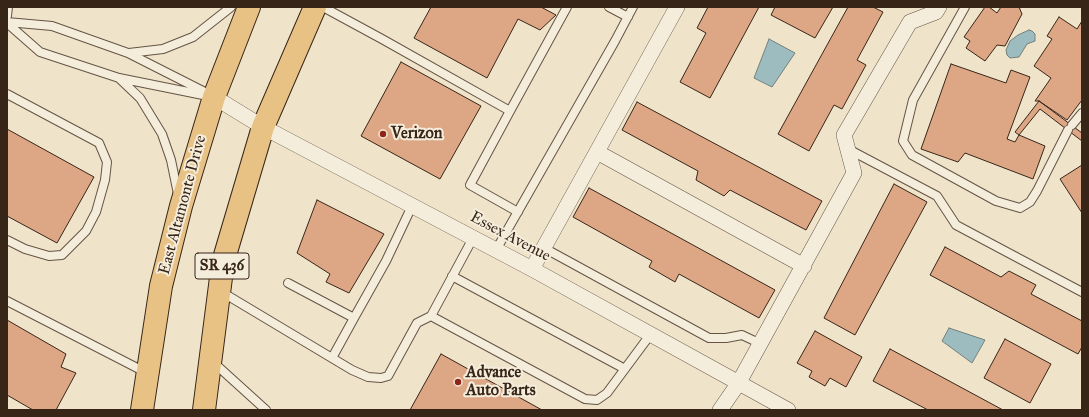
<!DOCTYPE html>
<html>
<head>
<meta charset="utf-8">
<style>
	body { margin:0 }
	#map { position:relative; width:1089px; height:417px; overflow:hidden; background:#efe3c9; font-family:"IM FELL Great Primer",serif }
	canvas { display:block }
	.frame { position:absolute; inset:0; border:8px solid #372518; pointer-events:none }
</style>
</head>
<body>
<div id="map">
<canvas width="1089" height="417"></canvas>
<div class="frame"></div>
</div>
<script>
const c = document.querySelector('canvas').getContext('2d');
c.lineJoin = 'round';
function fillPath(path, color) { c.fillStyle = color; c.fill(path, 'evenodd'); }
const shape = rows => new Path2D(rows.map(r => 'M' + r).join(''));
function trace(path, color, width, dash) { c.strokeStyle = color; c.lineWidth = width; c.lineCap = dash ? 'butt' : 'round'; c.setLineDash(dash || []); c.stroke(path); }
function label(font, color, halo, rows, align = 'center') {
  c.font = font + ' "IM FELL Great Primer",serif'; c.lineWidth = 4; c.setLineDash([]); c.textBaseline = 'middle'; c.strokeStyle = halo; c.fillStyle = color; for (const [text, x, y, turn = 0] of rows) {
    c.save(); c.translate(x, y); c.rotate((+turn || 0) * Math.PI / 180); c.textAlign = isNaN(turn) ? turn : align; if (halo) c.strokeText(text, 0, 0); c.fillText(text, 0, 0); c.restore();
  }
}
const water = shape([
	[1029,30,1032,31,1035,34,1035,41,1027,44,1019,57,1010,58,1007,55,1006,50,1010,41,1018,35,1029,30],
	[769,39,795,53,772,87,754,78,769,39],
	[949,328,985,340,972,363,942,341,949,328]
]);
const building = shape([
	[431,7,541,7,556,15,540,30,518,19,487,78,414,38,431,7],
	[708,7,759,7,710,98,680,82,706,33,697,28,708,7],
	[775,7,833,7,815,38,771,15,775,7],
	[848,7,873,7,883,12,857,60,866,65,842,109,834,105,809,151,778,134,848,7],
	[985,7,989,7,997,13,1001,7,1019,7,1022,14,1005,46,997,45,985,61,966,48,970,41,964,37,985,7],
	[1059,17,1077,29,1082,21,1082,100,1067,120,1039,101,1035,101,1051,78,1034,66,1052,39,1047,36,1059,17],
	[401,62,481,106,440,179,361,136,401,62],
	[951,64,1006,83,1011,70,1030,77,1007,139,1015,142,1019,135,1045,146,1033,179,965,153,958,162,921,149,951,64],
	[1039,101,1082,133,1082,141,1040,109,1019,135,1015,132,1039,101],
	[637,102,822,201,806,230,730,190,724,196,696,180,698,171,622,130,637,102],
	[7,129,94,177,57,243,7,216,7,129],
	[1082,165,1082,213,1060,179,1082,165],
	[894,184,927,202,855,335,824,318,894,184],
	[589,188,775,290,759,318,679,274,675,282,649,267,652,261,573,217,589,188],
	[317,200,384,234,349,293,326,282,330,274,297,253,317,200],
	[945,247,1001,277,1009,271,1036,285,1031,294,1082,321,1082,347,1078,354,930,275,945,247],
	[7,320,66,354,61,367,76,373,56,410,33,410,7,395,7,320],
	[815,331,862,357,846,387,830,378,825,386,809,377,812,371,797,363,815,331],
	[1005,339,1051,364,1030,403,984,378,1005,339],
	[890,349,1003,410,928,410,873,381,890,349],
	[441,354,542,410,410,410,441,354]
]);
const lane = shape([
	[323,7,382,39,510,111,567,7],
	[609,7,628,17],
	[965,7,913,100,903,141,912,155,996,201,1020,208,1030,202,1037,191,1068,130],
	[7,16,8,7],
	[7,22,52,26,128,53,205,92],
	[7,23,40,52,119,78,213,97],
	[129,53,163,49,193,37,231,7],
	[120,79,140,98,162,134,171,160,178,194],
	[7,94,99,143,107,162,105,180,96,212,86,231,62,255,49,256,25,249,7,240],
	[510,111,470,185,518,212],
	[1072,125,1082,113],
	[848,149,937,196,956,225,1082,292],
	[544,248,709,338,726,338,742,335,761,344],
	[496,250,615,41,633,7],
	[452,276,625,369],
	[288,283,354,318,386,261,412,206],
	[220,291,352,370,368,377,381,378,388,376,417,323,431,316,585,399,597,400,607,393,650,335],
	[7,301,147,373],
	[431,316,473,238],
	[332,358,354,318],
	[213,362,266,410]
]);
const street = shape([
	[214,97,263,127,532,269,788,410],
	[597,152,804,266],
	[532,269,677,7],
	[720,410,738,384,854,173,844,135,910,22,936,12,939,7]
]);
const primary = shape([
	[142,410,161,286,181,206,214,97,249,7],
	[204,410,223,262,263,127,315,7]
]);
const markers = [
	[383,134,4,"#8f2418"],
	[458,382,4,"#8f2418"]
];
const shields = [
	[222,266,54]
];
const shieldNames = [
	["SR 436",222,266]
];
const poiNames = [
	["Verizon",391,134],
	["Advance",466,373],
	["Auto Parts",466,391]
];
const streetNames = [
	["East Altamonte Drive",183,205,-75],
	["Essex Avenue",510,237,28]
];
fillPath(water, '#9dbcbf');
trace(water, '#74807c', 1);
fillPath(building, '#dda785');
trace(building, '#372518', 1);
trace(lane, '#655444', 10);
trace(street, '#655444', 16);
trace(primary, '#372518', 24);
trace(lane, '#f5eddc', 8);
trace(street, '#f5eddc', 15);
trace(primary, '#e8c284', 22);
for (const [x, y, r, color] of markers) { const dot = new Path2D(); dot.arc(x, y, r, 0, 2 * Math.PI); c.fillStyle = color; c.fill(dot); trace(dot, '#f5eddc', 1.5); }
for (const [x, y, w] of shields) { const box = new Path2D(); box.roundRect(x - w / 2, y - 13, w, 26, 3); c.fillStyle = '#f5eddc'; c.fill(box); trace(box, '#372518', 1); }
label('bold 15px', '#372518', null, shieldNames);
label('bold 16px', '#372518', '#f5eddc', poiNames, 'left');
label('16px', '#372518', '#f5eddc', streetNames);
</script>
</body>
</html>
